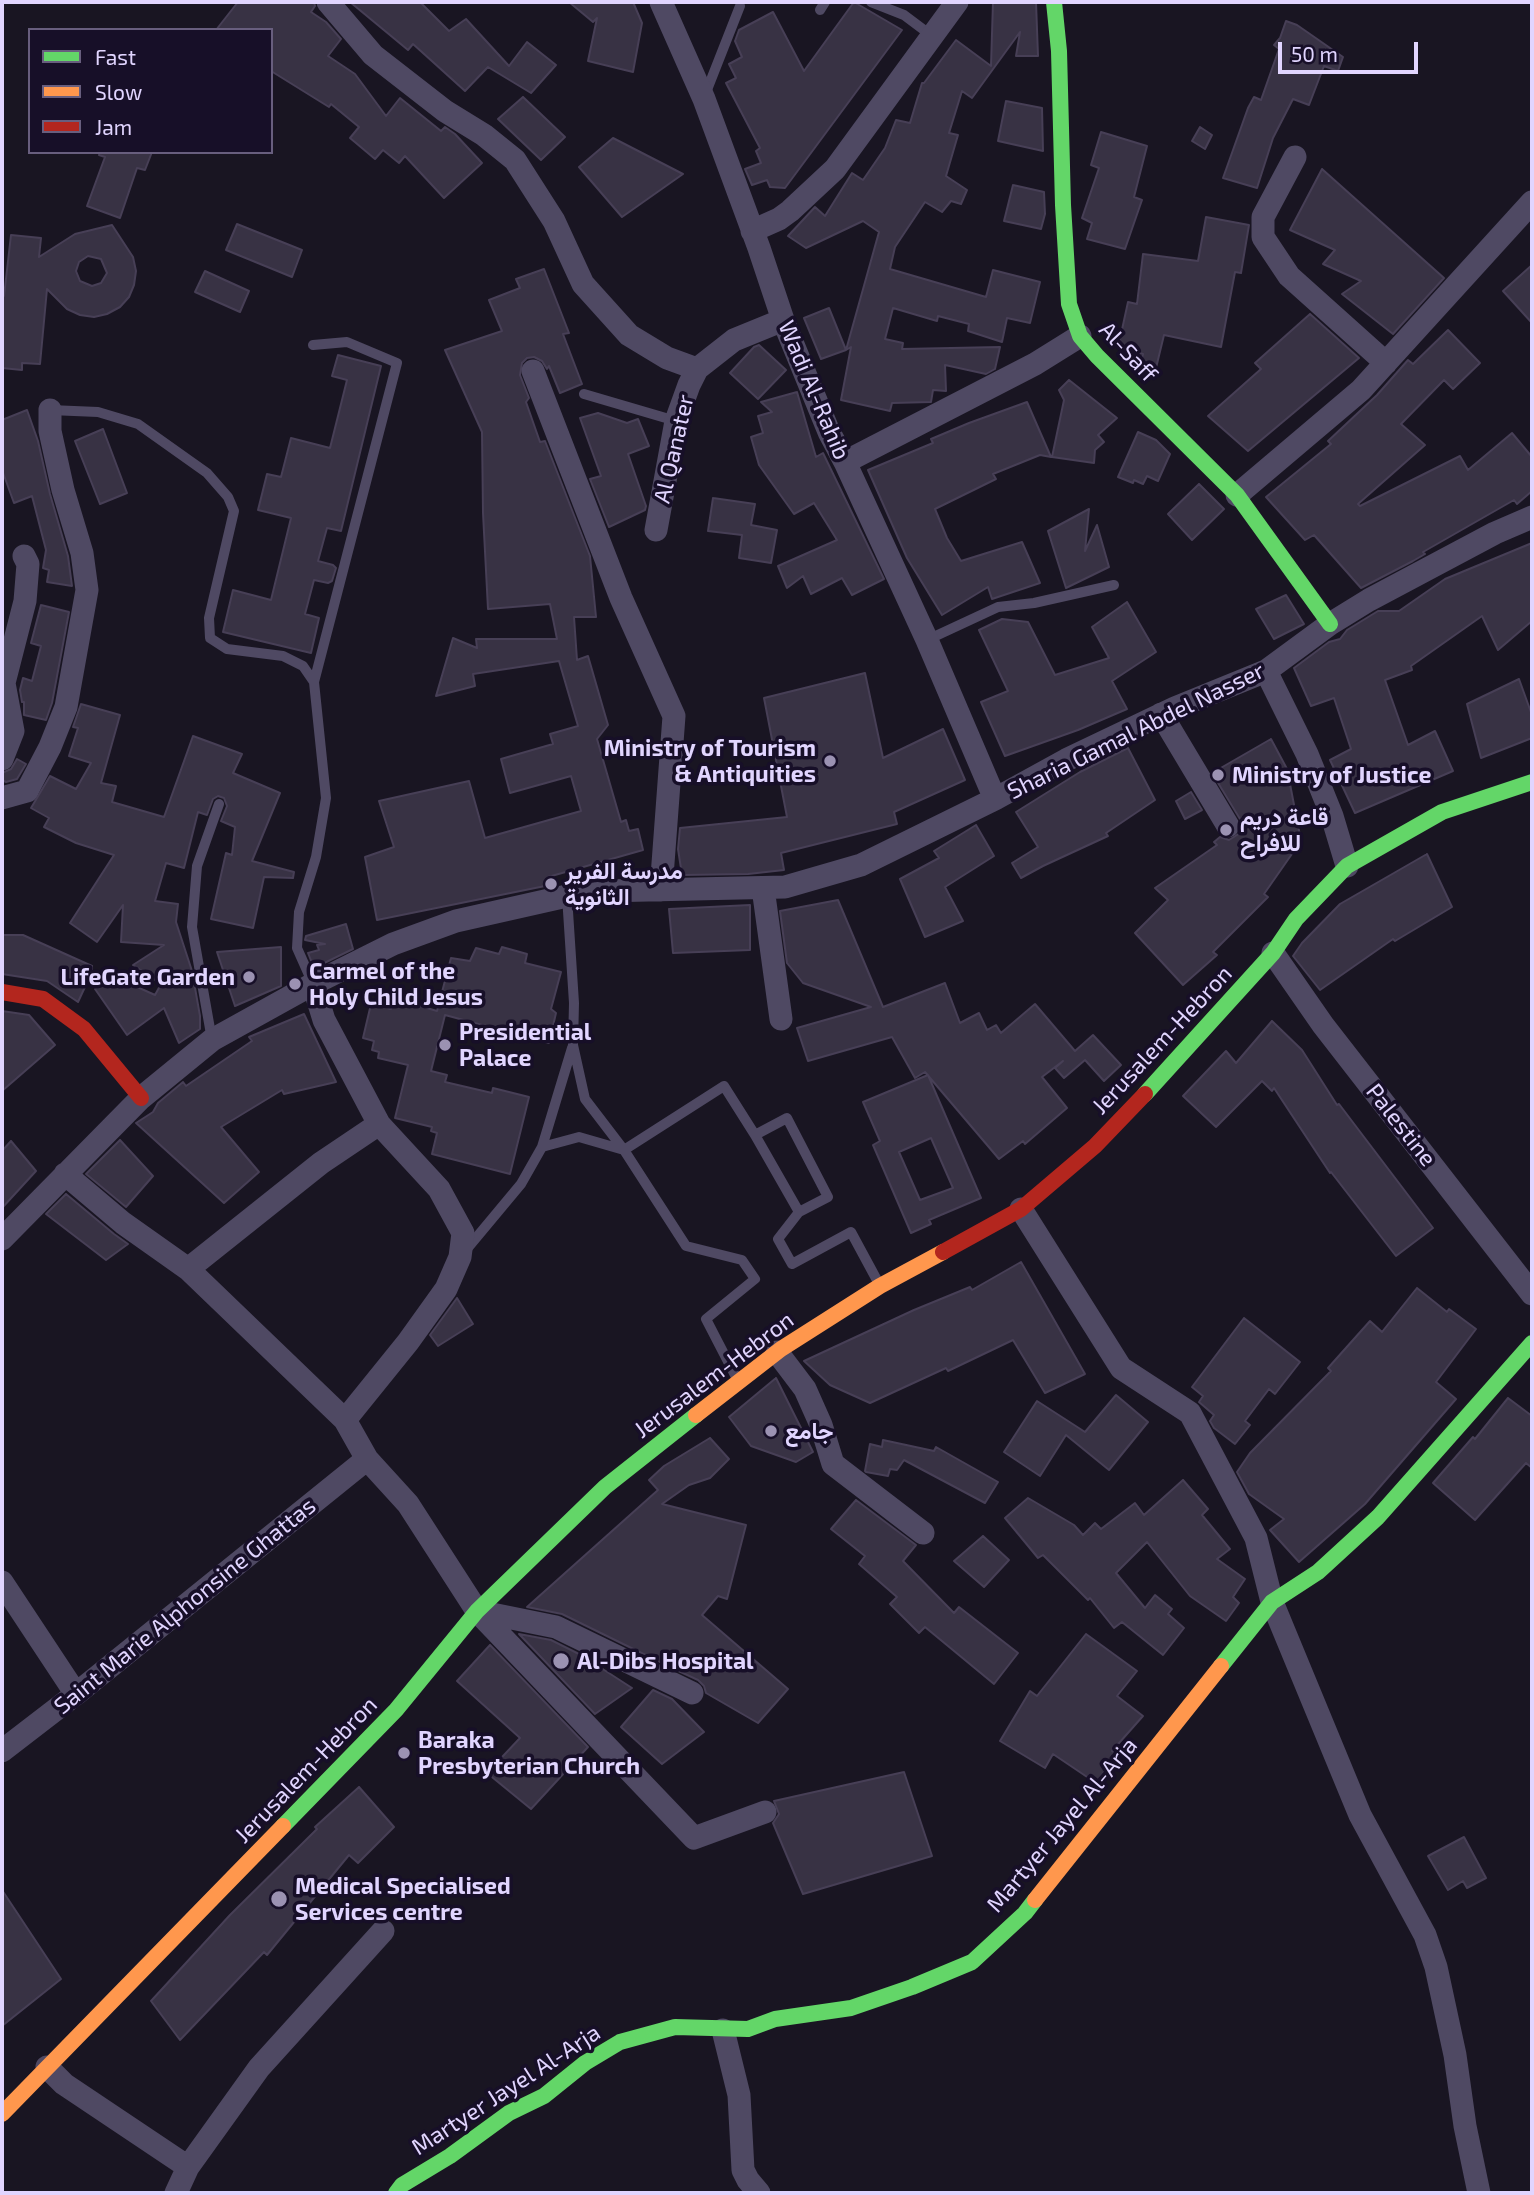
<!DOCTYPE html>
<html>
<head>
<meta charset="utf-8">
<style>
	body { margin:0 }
	#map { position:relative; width:1534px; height:2195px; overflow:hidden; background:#191522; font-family:"Exo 2",sans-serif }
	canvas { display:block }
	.frame { position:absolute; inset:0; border:4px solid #e1d5ff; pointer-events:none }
	.legend { position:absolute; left:28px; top:28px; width:245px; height:126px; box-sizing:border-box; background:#170f28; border:2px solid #685e7e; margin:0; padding:9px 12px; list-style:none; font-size:21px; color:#e1d5ff }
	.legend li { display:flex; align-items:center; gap:14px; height:35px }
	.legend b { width:35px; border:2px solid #685e7e }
	.scale { position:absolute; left:1278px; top:42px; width:140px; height:32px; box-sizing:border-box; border:4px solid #e1d5ff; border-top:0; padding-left:9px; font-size:21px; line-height:24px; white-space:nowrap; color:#e1d5ff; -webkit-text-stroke:5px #170f28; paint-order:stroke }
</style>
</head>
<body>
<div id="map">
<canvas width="1534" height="2195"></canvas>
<div class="frame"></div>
<ul class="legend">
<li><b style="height:9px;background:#63d668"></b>Fast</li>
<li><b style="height:9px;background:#ff974d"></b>Slow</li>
<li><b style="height:9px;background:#b3261e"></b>Jam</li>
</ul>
<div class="scale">50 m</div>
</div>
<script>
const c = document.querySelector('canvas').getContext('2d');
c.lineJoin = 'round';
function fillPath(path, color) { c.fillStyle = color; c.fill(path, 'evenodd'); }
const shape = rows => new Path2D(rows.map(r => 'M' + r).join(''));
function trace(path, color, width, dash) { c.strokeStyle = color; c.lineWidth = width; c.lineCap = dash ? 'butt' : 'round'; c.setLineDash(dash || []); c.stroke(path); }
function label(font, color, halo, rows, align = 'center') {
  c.font = font + ' "Exo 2",Vazirmatn,sans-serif'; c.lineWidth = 7; c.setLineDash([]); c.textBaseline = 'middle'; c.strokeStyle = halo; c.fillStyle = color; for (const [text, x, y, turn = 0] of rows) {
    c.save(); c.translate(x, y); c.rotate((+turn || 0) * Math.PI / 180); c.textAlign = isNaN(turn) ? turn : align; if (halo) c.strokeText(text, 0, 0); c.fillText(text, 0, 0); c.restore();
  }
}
const building = shape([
	[238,2,314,2,315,6,311,12,326,22,341,39,328,56,355,74,386,116,400,98,441,131,445,127,455,134,482,163,444,198,405,156,399,163,383,150,375,159,350,138,359,127,331,104,329,107,271,71,271,30,216,30,238,2],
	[350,2,420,2,449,31,466,19,509,66,527,42,556,65,531,93,488,67,465,91,413,44,408,50,350,2],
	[569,2,633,2,642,23,633,72,588,61,597,18,593,22,569,2],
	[854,2,902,30,785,188,770,187,767,180,752,185,745,169,761,163,756,151,760,148,726,83,736,78,729,64,742,57,735,41,739,30,773,12,804,71,854,2],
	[993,2,1036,2,1038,56,1016,56,1020,32,972,98,962,91,949,133,958,135,946,176,967,190,961,204,951,201,942,212,925,202,895,247,890,269,986,297,993,270,1040,282,1030,323,1007,318,1002,342,968,331,969,324,938,316,937,321,893,308,885,339,903,343,902,349,1000,347,995,369,986,374,945,365,946,391,933,390,931,402,892,403,890,411,841,400,851,347,846,350,879,232,863,221,806,248,788,236,815,207,825,216,852,173,863,180,885,148,896,120,910,123,922,83,924,83,956,40,991,66,993,2],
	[1286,21,1297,25,1343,57,1338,71,1324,66,1309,105,1293,99,1273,138,1257,188,1223,178,1248,108,1254,97,1261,100,1279,49,1274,45,1280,38,1286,21],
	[523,97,565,137,541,160,498,119,523,97],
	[1006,101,1042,108,1043,151,998,141,1006,101],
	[1200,127,1212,135,1205,149,1192,141,1200,127],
	[1101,132,1147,146,1134,197,1142,200,1125,249,1087,239,1092,223,1082,218,1099,168,1091,165,1101,132],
	[613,138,683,174,622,217,579,167,613,138],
	[100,152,152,152,145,170,137,168,120,218,87,206,105,157,99,155,100,152],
	[1322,169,1444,278,1393,334,1342,294,1361,281,1323,264,1335,250,1290,230,1322,169],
	[1013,185,1044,192,1045,214,1041,229,1004,221,1013,185],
	[1206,217,1249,225,1241,273,1235,272,1221,347,1164,335,1156,368,1140,365,1143,354,1118,348,1128,302,1137,304,1143,254,1198,261,1206,217],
	[237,224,302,250,292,277,226,250,237,224],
	[112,225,133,257,136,271,134,285,129,297,120,307,107,314,94,317,80,315,67,309,47,289,40,364,22,363,22,370,2,368,2,296,4,296,11,235,41,238,39,257,75,234,112,225],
	[88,256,101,259,107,273,101,283,92,286,80,281,76,271,79,262,88,256],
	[1532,265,1532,323,1503,291,1532,265],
	[544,269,569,333,563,334,582,384,560,393,549,366,547,369,542,361,534,357,527,358,522,363,520,375,529,398,526,402,540,442,545,441,590,556,596,617,574,617,577,660,588,656,608,725,597,739,621,822,626,820,629,831,638,829,643,850,548,877,550,885,377,920,365,857,394,847,379,801,469,781,485,838,581,811,571,776,510,793,501,759,553,744,550,734,578,726,559,661,473,674,475,686,436,696,453,638,477,648,476,639,557,639,550,604,488,609,483,513,482,432,445,350,502,331,489,300,520,288,516,279,544,269],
	[205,271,249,291,240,312,195,292,205,271],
	[829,308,846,350,821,359,804,318,829,308],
	[1310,314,1359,358,1248,451,1208,416,1261,369,1255,363,1310,314],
	[1448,330,1480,363,1453,389,1444,380,1401,424,1425,445,1358,504,1360,506,1460,456,1468,470,1512,433,1532,457,1532,491,1517,504,1514,500,1423,552,1425,554,1413,561,1361,588,1314,535,1305,540,1266,497,1331,444,1328,441,1377,395,1408,360,1413,364,1448,330],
	[759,345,786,370,758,399,730,373,754,347,759,345],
	[338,355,381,366,341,531,327,528,318,561,333,565,336,568,332,581,328,583,314,580,305,614,319,618,311,653,223,632,233,590,271,600,291,518,258,510,267,474,281,477,291,438,330,448,347,380,332,376,338,355],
	[1069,380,1117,418,1098,435,1104,442,1095,450,1094,463,1052,457,1064,400,1059,390,1069,380],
	[797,392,816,457,823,453,884,579,852,595,842,578,811,594,803,576,787,588,778,566,837,540,814,503,794,514,759,465,751,437,763,433,758,416,772,412,761,402,797,392],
	[1027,402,1051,457,1040,455,993,474,996,479,935,509,947,538,961,561,1022,542,1040,583,992,599,988,587,942,615,907,558,868,470,933,443,931,439,969,423,1027,402],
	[27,410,38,441,50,494,68,556,72,586,47,582,49,570,43,568,46,550,32,496,14,503,2,470,2,420,27,410],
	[598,413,627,423,638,419,649,446,628,454,646,506,645,510,609,527,590,479,601,476,580,418,598,413],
	[103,429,127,493,100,504,75,441,103,429],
	[1138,432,1156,440,1170,454,1158,481,1147,476,1143,484,1134,480,1133,483,1118,477,1138,432],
	[1199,484,1224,509,1192,540,1168,514,1199,484],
	[713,498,755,504,751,525,777,530,771,563,739,558,742,535,708,531,713,498],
	[1089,509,1085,551,1097,525,1109,567,1066,588,1048,531,1089,509],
	[1532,543,1532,621,1498,650,1482,616,1411,666,1412,670,1385,680,1408,745,1435,731,1453,771,1355,813,1330,760,1351,749,1334,698,1311,706,1294,668,1329,642,1340,639,1347,630,1378,611,1399,611,1445,579,1532,543],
	[1286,595,1304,624,1274,639,1256,609,1286,595],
	[1127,602,1156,652,1112,681,1127,709,1078,730,1005,756,981,702,1008,691,979,630,1002,619,1028,622,1055,675,1109,658,1092,627,1127,602],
	[41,605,69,612,52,703,46,720,24,715,24,702,22,702,20,690,23,678,32,681,41,646,31,643,41,605],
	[865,673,883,758,943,729,965,780,894,812,897,824,781,853,784,870,748,874,682,875,678,849,680,828,787,817,764,698,865,673],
	[1519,679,1532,715,1532,738,1481,758,1467,704,1519,679],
	[81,704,120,715,101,783,116,786,112,802,164,817,193,736,242,754,233,773,280,793,252,861,294,872,293,878,264,877,253,928,211,919,226,853,232,855,235,827,221,821,227,806,224,798,218,796,213,799,207,815,198,812,184,868,166,863,155,901,178,904,176,922,192,971,200,1016,200,1029,179,1043,164,1008,127,1035,95,989,115,977,155,995,161,984,133,965,164,945,121,942,123,905,97,942,70,923,114,855,76,843,44,827,49,818,31,808,50,776,76,789,91,763,69,756,78,728,73,727,81,704],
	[1271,739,1294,782,1290,784,1301,841,1264,894,1268,897,1213,952,1217,955,1183,985,1135,933,1168,900,1155,888,1217,845,1214,842,1220,837,1229,840,1240,833,1242,826,1240,819,1212,773,1271,739],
	[1128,748,1155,800,1106,833,1108,836,1043,866,1021,878,1012,863,1038,847,1016,812,1080,772,1128,748],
	[17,759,26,764,17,779,6,782,2,780,2,773,11,769,17,759],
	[1191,792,1202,810,1185,819,1176,801,1191,792],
	[976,825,994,856,945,887,963,921,925,937,900,879,939,858,934,851,976,825],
	[1427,854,1452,907,1395,941,1393,939,1320,990,1293,956,1302,943,1340,904,1427,854],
	[838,900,883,1007,945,983,960,1023,979,1013,987,1030,996,1025,1001,1033,1035,1004,1075,1051,1093,1035,1121,1065,1104,1081,1085,1060,1064,1078,1055,1068,1063,1061,1042,1077,1067,1108,1025,1144,1023,1141,999,1159,925,1072,915,1078,892,1037,808,1061,797,1028,871,1007,803,983,787,963,780,911,838,900],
	[750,905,750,950,673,953,669,909,750,905],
	[346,924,353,949,314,968,308,953,319,950,317,945,325,944,305,940,306,936,346,924],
	[2,935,23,935,92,966,92,972,78,1002,47,981,2,974,2,935],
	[281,947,281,986,235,1006,217,952,281,947],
	[502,947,527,954,525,963,561,972,551,1009,556,1013,549,1043,445,1015,431,1071,447,1075,445,1082,492,1093,493,1088,529,1097,510,1174,432,1154,437,1133,431,1131,432,1127,395,1118,408,1065,378,1058,379,1052,372,1050,374,1041,363,1038,371,1004,391,1009,393,1003,409,1007,410,1003,437,1011,451,958,470,961,476,948,499,954,502,947],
	[2,1011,29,1015,55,1045,2,1091,2,1011],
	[304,1014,336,1082,284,1094,282,1090,221,1127,259,1172,224,1203,136,1123,153,1112,158,1103,183,1082,186,1086,252,1041,249,1037,304,1014],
	[1272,1021,1302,1050,1337,1105,1339,1104,1433,1228,1396,1256,1331,1172,1330,1173,1274,1088,1272,1091,1262,1081,1216,1127,1183,1096,1226,1051,1236,1063,1272,1021],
	[928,1075,981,1198,929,1220,931,1224,911,1233,873,1145,880,1141,863,1102,928,1075],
	[931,1138,953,1188,920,1200,899,1152,931,1138],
	[120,1140,153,1176,126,1207,86,1174,120,1140],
	[11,1141,36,1171,2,1208,2,1151,11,1141],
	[66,1194,114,1234,128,1244,106,1260,46,1214,66,1194],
	[1021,1262,1085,1374,1045,1393,1013,1340,948,1371,946,1368,870,1403,830,1385,804,1361,914,1310,970,1287,972,1290,1021,1262],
	[1417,1288,1447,1312,1449,1309,1476,1329,1436,1382,1456,1399,1365,1504,1299,1562,1270,1530,1284,1519,1249,1494,1237,1472,1250,1453,1331,1371,1328,1368,1370,1321,1382,1332,1417,1288],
	[457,1298,473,1324,438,1346,430,1335,457,1298],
	[1244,1318,1300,1362,1275,1394,1269,1389,1245,1421,1250,1425,1235,1444,1214,1428,1210,1421,1214,1415,1199,1402,1203,1396,1192,1387,1244,1318],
	[776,1378,813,1452,796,1462,751,1446,729,1417,776,1378],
	[1116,1395,1148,1422,1109,1470,1066,1435,1040,1476,1004,1452,1037,1401,1085,1432,1116,1395],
	[1508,1398,1532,1416,1532,1468,1526,1463,1475,1520,1433,1483,1473,1437,1475,1439,1508,1398],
	[710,1438,729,1459,710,1478,689,1485,662,1504,746,1525,727,1599,718,1596,702,1615,788,1689,758,1723,706,1693,704,1686,698,1680,672,1668,681,1657,680,1655,666,1665,562,1614,527,1607,658,1490,649,1480,664,1466,710,1438],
	[883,1440,934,1451,936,1447,998,1482,985,1503,904,1460,897,1470,890,1469,888,1476,866,1472,865,1471,870,1444,882,1447,883,1440],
	[1183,1480,1208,1509,1202,1515,1230,1549,1217,1559,1245,1579,1233,1597,1239,1603,1226,1621,1190,1596,1147,1542,1116,1573,1145,1608,1155,1595,1172,1609,1168,1614,1184,1628,1163,1655,1122,1622,1114,1628,1090,1598,1088,1600,1043,1555,1038,1558,1005,1518,1028,1498,1074,1525,1083,1535,1095,1523,1101,1529,1135,1503,1144,1515,1183,1480],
	[856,1500,916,1545,903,1561,954,1613,959,1607,1018,1653,994,1684,925,1627,919,1633,890,1604,897,1597,859,1564,865,1556,831,1529,856,1500],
	[983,1536,1009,1560,984,1587,954,1561,983,1536],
	[519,1634,551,1640,581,1655,632,1688,595,1714,519,1634],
	[1086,1634,1137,1671,1117,1696,1143,1716,1112,1751,1117,1754,1096,1783,1053,1754,1045,1768,1000,1741,1030,1691,1037,1696,1086,1634],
	[490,1645,588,1747,531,1809,487,1773,520,1738,457,1681,490,1645],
	[653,1690,672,1699,704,1732,662,1764,621,1727,653,1690],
	[904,1772,932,1856,803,1894,773,1823,779,1814,774,1801,904,1772],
	[359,1787,394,1827,358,1863,349,1855,267,1955,264,1952,180,2040,151,2001,230,1915,317,1829,315,1827,359,1787],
	[1464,1837,1486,1878,1467,1888,1463,1881,1448,1890,1428,1856,1464,1837],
	[2,1890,61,1979,2,2026,2,1890]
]);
const lane = shape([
	[871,2,904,15,932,36],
	[820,10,825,2],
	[705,95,740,6],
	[313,345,347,342,397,363,314,682],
	[584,394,676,421],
	[50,410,98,412,138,424,207,473,228,497,234,511,209,618,210,638,227,649,283,656,303,666,314,682,326,798,316,857,299,912,297,948,313,984],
	[927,640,998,607,1034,603,1114,585],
	[567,896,574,1003,573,1045,585,1099,624,1150],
	[212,1040,192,927,197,866,219,804],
	[755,1135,787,1118,828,1197,799,1212,778,1239,792,1264,851,1232,878,1282],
	[542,1147,579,1137,624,1150],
	[466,1250,521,1184,542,1147,572,1048],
	[737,1379,706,1319,755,1279,742,1260,686,1246,624,1150,724,1086,755,1135,799,1212]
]);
const street = shape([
	[328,2,373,55,445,111,484,135,515,160,554,221,583,284,629,335,667,358,697,369],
	[661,2,704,99,759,248,783,320,829,432,845,462,927,640,995,799,1066,760,1175,708,1266,671,1330,624,1369,600,1495,533,1532,517],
	[1295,157,1263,217,1263,237,1289,276,1386,363],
	[752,231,779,219,790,211,835,169,957,2],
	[533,371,621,598,674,716,661,890],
	[845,462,1035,364,1080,336],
	[1237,495,1361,390,1532,202],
	[656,530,676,421,689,385,697,369,734,340,783,320],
	[1266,671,1307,754,1332,816,1347,866],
	[1161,714,1228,826],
	[2,759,13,731,4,683,25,601,28,564,24,556],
	[2,798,27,791,50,747,66,707,87,590,82,553,63,490,50,431,50,410],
	[763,888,781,1019],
	[1273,953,1323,1025,1532,1294],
	[313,984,324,1020,379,1124,439,1189,463,1233,460,1257,446,1289,408,1342,345,1420],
	[65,1174,123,1223,188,1269,345,1420,367,1459,408,1504,477,1611,694,1838,765,1812],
	[1021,1209,1121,1368,1190,1413,1256,1538,1272,1602,1360,1815,1425,1935,1436,1967,1455,2055,1465,2126,1479,2193],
	[2,1239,141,1098,212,1040,313,984,393,944,456,921,567,896,603,891,785,887,861,865,995,799],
	[188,1269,321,1163,379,1124],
	[777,1352,805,1389,821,1425,833,1464,923,1533],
	[2,1582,76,1694],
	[477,1611,556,1627,692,1693],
	[2,1751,76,1694,367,1459],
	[723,2030,739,2095,743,2170,748,2180,759,2193],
	[47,2067,64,2084,188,2167],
	[176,2193,188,2167,259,2068,383,1931]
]);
const fast = shape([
	[1054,2,1059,51,1063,205,1069,304,1080,336,1097,356,1237,495,1330,624],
	[1145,1094,1273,953,1296,919,1347,866,1442,812,1532,782],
	[1221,1666,1272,1602,1318,1572,1378,1517,1532,1343],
	[283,1826,396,1710,477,1611,605,1487,696,1415],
	[396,2193,402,2185,450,2156,509,2113,544,2096,585,2063,620,2042,675,2027,748,2029,775,2019,851,2008,912,1987,972,1962,1025,1913,1035,1900]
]);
const slow = shape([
	[696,1415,781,1349,880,1286,943,1252],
	[1035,1900,1221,1666],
	[2,2114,283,1826]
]);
const jam = shape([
	[2,992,43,999,84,1029,141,1098],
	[943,1252,1021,1209,1095,1146,1145,1094]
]);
const markers = [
	[830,761,7,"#9b92b2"],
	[1218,775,7,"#9b92b2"],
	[1226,830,7,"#9b92b2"],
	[551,884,7,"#9b92b2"],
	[249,977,7,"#9b92b2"],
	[295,984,7,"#9b92b2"],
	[445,1045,7,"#9b92b2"],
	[771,1431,7,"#9b92b2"],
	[561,1661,9,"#9b92b2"],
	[404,1753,7,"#9b92b2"],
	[279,1899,9,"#9b92b2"]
];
const streetNames = [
	["Al-Saff",1128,352,47],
	["Wadi Al-Rahib",814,390,67],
	["Al Qanater",674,449,-77],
	["Sharia Gamal Abdel Nasser",1136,731,-26],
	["Jerusalem-Hebron",1162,1040,-47],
	["Palestine",1401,1125,52],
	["Jerusalem-Hebron",714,1375,-37],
	["Saint Marie Alphonsine Ghattas",185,1606,-39],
	["Jerusalem-Hebron",306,1770,-46],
	["Martyer Jayel Al-Arja",1062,1825,-50],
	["Martyer Jayel Al-Arja",506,2090,-33]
];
const poiNames = [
	["Ministry of Tourism",816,748,"right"],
	["& Antiquities",816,774,"right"],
	["Ministry of Justice",1232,775],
	["قاعة دريم",1240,817],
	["للافراح",1240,843],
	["مدرسة الفرير",565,871],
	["الثانوية",565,897],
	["Carmel of the",309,971],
	["Holy Child Jesus",309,997],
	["LifeGate Garden",235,977,"right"],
	["Presidential",459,1032],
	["Palace",459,1058],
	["جامع",785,1431],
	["Al-Dibs Hospital",577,1661],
	["Baraka",418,1740],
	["Presbyterian Church",418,1766],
	["Medical Specialised",295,1886],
	["Services centre",295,1912]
];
fillPath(building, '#383244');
trace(building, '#473f56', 2);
trace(lane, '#4f4963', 10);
trace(street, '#4f4963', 23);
trace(fast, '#63d668', 16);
trace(slow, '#ff974d', 16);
trace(jam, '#b3261e', 16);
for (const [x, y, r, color] of markers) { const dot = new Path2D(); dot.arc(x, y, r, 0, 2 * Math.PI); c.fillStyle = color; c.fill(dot); trace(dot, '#170f28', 2.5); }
label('23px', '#e1d5ff', '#170f28', streetNames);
label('bold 23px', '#e1d5ff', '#170f28', poiNames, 'left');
</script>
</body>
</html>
